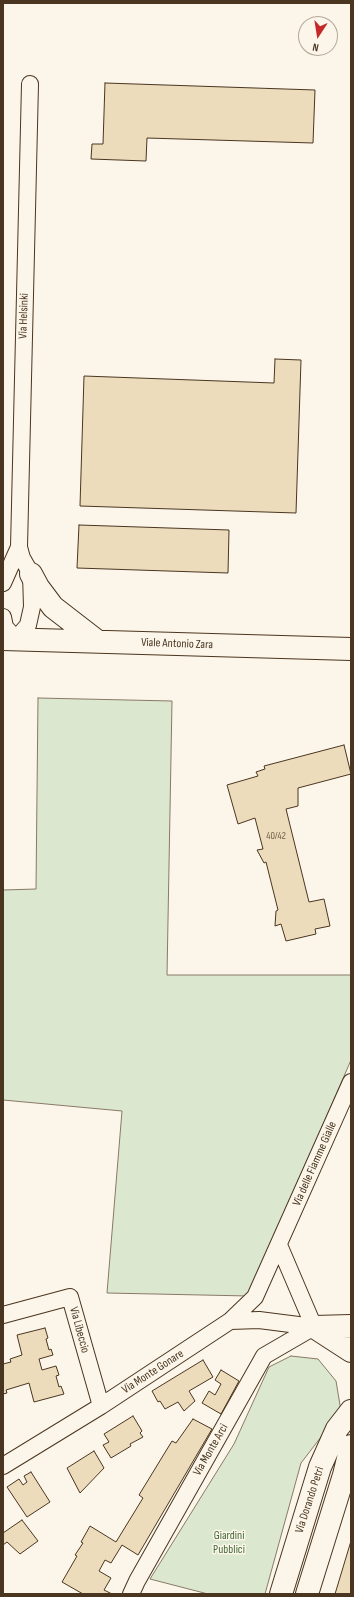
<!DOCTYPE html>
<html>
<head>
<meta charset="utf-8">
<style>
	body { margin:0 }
	#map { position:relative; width:354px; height:1597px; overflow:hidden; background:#fbf6e9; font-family:"Sofia Sans Condensed",sans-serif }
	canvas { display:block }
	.frame { position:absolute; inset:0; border:4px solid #4a3520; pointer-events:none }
	.north { position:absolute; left:298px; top:16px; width:40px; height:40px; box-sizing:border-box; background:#fbf6e9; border:1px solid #b4a999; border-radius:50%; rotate:192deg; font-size:11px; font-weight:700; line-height:16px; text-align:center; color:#4a3520 }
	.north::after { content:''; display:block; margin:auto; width:14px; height:18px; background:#c62828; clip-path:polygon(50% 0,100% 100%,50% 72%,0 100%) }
</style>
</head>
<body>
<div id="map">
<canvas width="354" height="1597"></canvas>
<div class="frame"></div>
<div class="north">N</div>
</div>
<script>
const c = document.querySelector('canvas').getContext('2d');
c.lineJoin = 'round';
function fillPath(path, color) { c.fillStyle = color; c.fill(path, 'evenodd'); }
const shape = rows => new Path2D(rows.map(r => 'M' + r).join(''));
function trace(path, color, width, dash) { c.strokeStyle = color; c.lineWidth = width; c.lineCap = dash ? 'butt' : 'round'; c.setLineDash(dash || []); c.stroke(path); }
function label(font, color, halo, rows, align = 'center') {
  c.font = font + ' "Sofia Sans Condensed",sans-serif'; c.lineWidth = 3; c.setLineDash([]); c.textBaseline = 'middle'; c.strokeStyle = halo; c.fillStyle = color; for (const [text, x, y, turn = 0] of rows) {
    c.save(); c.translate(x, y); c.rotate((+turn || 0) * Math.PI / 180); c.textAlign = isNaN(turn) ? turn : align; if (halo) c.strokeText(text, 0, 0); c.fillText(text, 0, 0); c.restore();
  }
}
const green = shape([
	[38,698,172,701,167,975,351,975,351,1060,249,1296,107,1293,122,1111,3,1100,3,890,36,889,38,698],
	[291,1356,318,1359,336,1381,341,1411,301,1463,265,1594,208,1594,150,1579,234,1444,269,1367,291,1356]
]);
const building = shape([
	[105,83,315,90,313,143,147,138,146,161,91,159,92,144,103,144,105,83],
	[275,359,301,360,296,513,80,506,84,376,274,383,275,359],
	[79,525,229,530,228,573,77,568,79,525],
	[344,745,351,774,298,788,298,806,286,809,309,902,324,899,330,926,315,929,316,934,286,941,281,924,275,926,276,911,278,910,266,862,264,863,257,850,263,849,255,818,238,824,227,785,258,776,256,772,265,769,264,766,344,745],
	[45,1328,48,1338,46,1339,49,1350,51,1349,53,1355,39,1359,42,1370,56,1366,59,1375,56,1376,59,1387,61,1386,64,1394,34,1402,29,1383,6,1390,7,1393,3,1394,3,1364,11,1362,10,1359,22,1355,17,1335,45,1328],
	[203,1360,213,1377,189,1391,195,1401,184,1411,178,1402,165,1409,160,1401,158,1402,152,1391,203,1360],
	[221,1370,239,1381,221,1414,202,1403,209,1391,215,1395,221,1384,215,1380,221,1370],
	[133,1416,142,1431,140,1433,143,1437,130,1444,131,1446,111,1458,103,1445,109,1442,104,1434,133,1416],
	[193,1419,212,1429,138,1555,122,1545,111,1563,105,1560,99,1571,111,1578,104,1590,112,1594,83,1594,62,1582,77,1556,75,1555,83,1543,81,1542,90,1526,116,1542,143,1498,139,1495,172,1441,176,1443,193,1419],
	[94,1451,104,1468,80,1493,67,1468,94,1451],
	[31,1472,50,1502,27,1517,7,1487,19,1479,23,1485,27,1482,24,1476,31,1472],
	[22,1520,38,1541,20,1554,7,1542,3,1545,3,1533,22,1520],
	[351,1541,351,1594,335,1594,351,1541]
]);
const street = shape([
	[3,583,19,547],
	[3,617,5,627,16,639,28,625,32,607,31,574,22,558,19,547,30,84],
	[279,1245,314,1327],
	[3,1315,70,1297,101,1406],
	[230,1321,255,1297,351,1082],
	[3,1466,101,1406,230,1321,259,1320,314,1327],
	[131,1594,137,1581,264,1356,314,1327]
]);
const secondary = shape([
	[31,574,38,587,53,607,97,641],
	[3,639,351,649],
	[314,1327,351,1351],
	[314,1327,351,1326],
	[344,1475,351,1446],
	[281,1594,320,1467,337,1429,351,1411],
	[307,1594,344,1475,351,1465]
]);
const numberNames = [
	["40/42",276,836]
];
const streetNames = [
	["Via Helsinki",24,316,-88],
	["Viale Antonio Zara",177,644,2],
	["Via delle Fiamme Gialle",315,1164,-66],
	["Via Libeccio",79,1330,75],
	["Via Monte Gonare",153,1372,-33],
	["Via Monte Arci",211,1450,-60],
	["Via Dorando Petri",310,1500,-72]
];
const parkNames = [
	["Giardini",229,1536],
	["Pubblici",229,1550]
];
fillPath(green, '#dce7d0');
trace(green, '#887966', 1);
fillPath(building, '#ecdcbc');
trace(building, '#4a3520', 1);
trace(street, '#4a3520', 18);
trace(secondary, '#4a3520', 24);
trace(street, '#fbf6e9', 16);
trace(secondary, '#fbf6e9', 22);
label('10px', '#725f47', null, numberNames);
label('12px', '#4a3520', '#fbf6e9', streetNames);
label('12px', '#436837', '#fbf6e9', parkNames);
</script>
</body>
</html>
